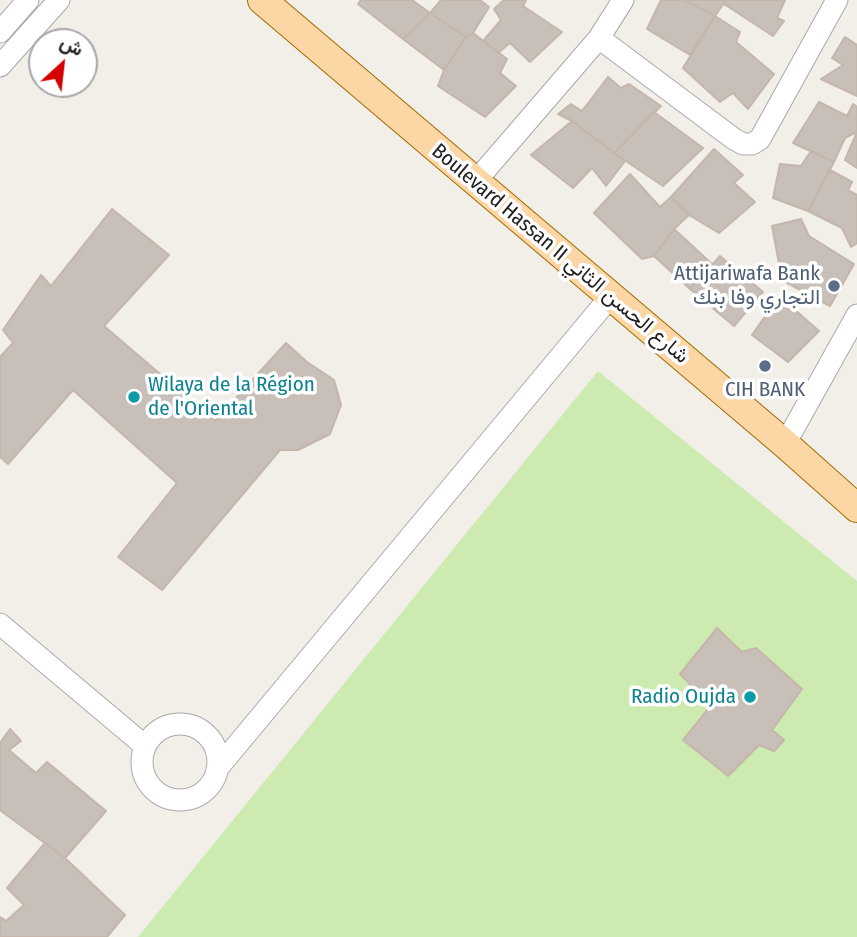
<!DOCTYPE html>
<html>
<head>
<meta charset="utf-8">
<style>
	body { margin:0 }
	#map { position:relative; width:857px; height:937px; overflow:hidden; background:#f2efe9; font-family:"Fira Sans Condensed",Vazirmatn,sans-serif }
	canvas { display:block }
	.north { position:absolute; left:28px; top:28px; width:70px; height:70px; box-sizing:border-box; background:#fff; border:2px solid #a7a7a7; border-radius:50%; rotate:27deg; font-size:19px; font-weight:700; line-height:28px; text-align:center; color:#222 }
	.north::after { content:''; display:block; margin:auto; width:24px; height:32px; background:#d40000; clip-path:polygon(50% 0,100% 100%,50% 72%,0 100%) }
</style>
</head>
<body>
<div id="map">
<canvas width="857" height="937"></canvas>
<div class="north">ش</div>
</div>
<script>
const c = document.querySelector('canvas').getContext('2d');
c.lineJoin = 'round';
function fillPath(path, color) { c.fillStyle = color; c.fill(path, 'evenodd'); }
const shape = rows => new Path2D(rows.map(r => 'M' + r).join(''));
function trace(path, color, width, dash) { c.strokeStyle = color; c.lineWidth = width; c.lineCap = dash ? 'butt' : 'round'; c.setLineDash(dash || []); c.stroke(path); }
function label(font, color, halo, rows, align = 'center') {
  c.font = font + ' "Fira Sans Condensed",Vazirmatn,sans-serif'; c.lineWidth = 7; c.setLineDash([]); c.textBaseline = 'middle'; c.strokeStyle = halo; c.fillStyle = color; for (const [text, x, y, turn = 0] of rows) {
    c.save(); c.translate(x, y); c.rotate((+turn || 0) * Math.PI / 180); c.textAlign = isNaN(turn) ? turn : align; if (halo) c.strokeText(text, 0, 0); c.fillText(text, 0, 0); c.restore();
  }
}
const grass = shape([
	[598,371,857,581,857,937,138,937]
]);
const building = shape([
	[361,0,412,0,430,13,403,39,358,4,361,0],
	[441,0,480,0,489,7,473,33,466,37,430,13,441,0],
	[504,0,526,0,523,6,562,32,530,62,510,43,498,53,483,41,501,20,494,9,504,0],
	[661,0,684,0,715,16,690,55,647,29,661,0],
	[684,0,726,0,715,16,684,0],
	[726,0,785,0,777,18,784,21,773,36,724,4,726,0],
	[430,13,466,37,444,70,403,39,430,13],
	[715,16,740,32,736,42,774,74,748,109,733,93,720,102,683,68,715,16],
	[473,33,507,59,500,73,516,86,485,117,438,86,444,70,466,37,473,33],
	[845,37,857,45,857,96,821,79,843,65,832,58,845,37],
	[608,77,621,88,629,84,661,106,614,153,572,121,558,114,571,104,582,111,608,77],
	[819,102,847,116,853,104,857,107,857,132,845,138,834,162,793,143,819,102],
	[654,112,703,148,663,186,614,153,654,112],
	[572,121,625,161,606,186,592,168,573,188,531,155,572,121],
	[857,132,857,168,845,160,857,132],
	[714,149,743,175,734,183,755,202,719,233,689,215,671,197,714,149],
	[811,151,834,162,808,211,773,198,780,164,801,166,811,151],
	[830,170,852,182,848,190,857,195,857,243,851,247,842,228,808,211,830,170],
	[630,174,660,207,671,197,689,215,674,229,654,256,642,259,594,213,630,174],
	[112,209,169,255,104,326,215,421,286,343,307,362,334,380,341,405,330,434,298,450,280,450,162,590,118,557,177,483,73,390,8,464,0,457,0,357,13,343,3,330,41,275,51,286,112,209],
	[801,219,809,236,854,264,830,306,782,280,772,226,801,219],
	[674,229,712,264,690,289,654,256,674,229],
	[720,256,763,292,734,326,690,289,720,256],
	[779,296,819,331,788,362,752,335,779,296],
	[717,628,742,652,756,648,802,689,772,730,784,740,774,751,759,745,728,776,683,740,711,705,680,674,717,628],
	[10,729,21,741,9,750,36,773,47,762,106,811,65,858,0,810,0,743,10,729],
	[45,843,65,858,125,915,107,937,0,937,0,917,6,921,24,905,7,888,45,843]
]);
const minor = shape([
	[0,32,28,0],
	[599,38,734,139,743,144,752,144,760,139,837,0],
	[0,66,59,0],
	[475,182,599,38,623,0],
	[785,444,857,315],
	[0,624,145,746],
	'142 762a38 38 0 1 1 76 0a38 38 0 1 1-76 0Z',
	[217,769,610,297]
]);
const major = shape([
	[262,0,785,444,857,508]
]);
const markers = [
	[834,286,7,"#5c6f8a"],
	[765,366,7,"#5c6f8a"],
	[134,397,7,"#0f9aa8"],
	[750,697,7,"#0f9aa8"]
];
const streetNames = [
	["Boulevard Hassan II شارع الحسن الثاني",560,254,40]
];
const serviceNames = [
	["Attijariwafa Bank",820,274],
	["التجاري وفا بنك",820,298],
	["CIH BANK",765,390,"center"]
];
const cultureNames = [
	["Wilaya de la Région",148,385],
	["de l'Oriental",148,409],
	["Radio Oujda",736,697,"right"]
];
fillPath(grass, '#cdebb0');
fillPath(building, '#c7bfb8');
trace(building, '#c4b6ab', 2);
trace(minor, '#a9a9a9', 23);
trace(major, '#a06b00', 30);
trace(minor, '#fff', 21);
trace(major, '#fcd6a4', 28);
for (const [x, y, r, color] of markers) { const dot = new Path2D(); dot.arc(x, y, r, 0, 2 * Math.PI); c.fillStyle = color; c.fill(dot); trace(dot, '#fff', 2.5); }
label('21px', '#222', '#fff', streetNames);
label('21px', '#4e5e75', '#fff', serviceNames, 'right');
label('21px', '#0d838f', '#fff', cultureNames, 'left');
</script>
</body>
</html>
